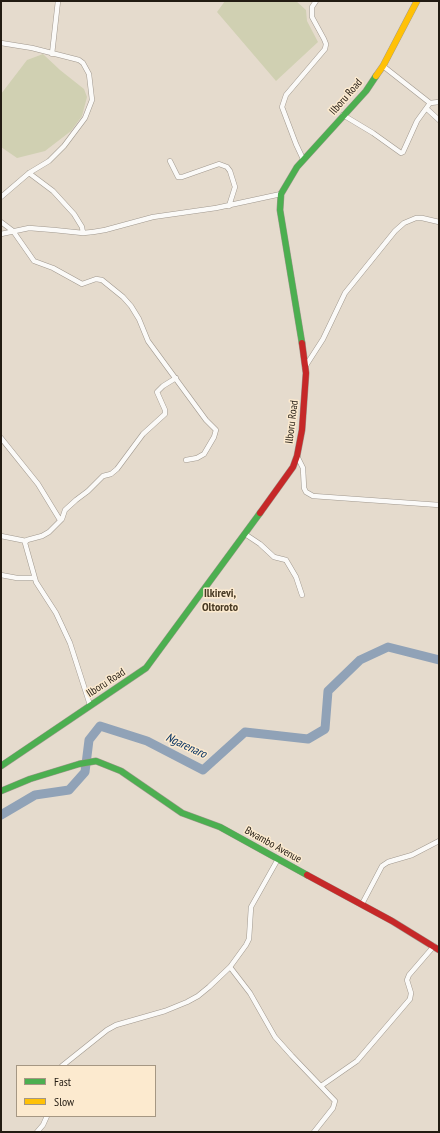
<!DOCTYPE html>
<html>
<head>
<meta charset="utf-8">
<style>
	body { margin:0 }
	#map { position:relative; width:440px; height:1133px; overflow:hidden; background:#e5dbcd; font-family:"PT Sans Narrow",sans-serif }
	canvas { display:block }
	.frame { position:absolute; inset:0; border:2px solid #221b12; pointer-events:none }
	.legend { position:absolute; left:16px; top:1065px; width:140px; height:52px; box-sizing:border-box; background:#fceacf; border:1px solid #a59783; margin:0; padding:5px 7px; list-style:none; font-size:12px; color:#221b12 }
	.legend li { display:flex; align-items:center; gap:8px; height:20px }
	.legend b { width:20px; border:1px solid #a59783 }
</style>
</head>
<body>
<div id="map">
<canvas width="440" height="1133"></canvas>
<div class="frame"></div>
<ul class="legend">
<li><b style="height:5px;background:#4caf50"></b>Fast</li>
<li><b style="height:5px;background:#ffc107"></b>Slow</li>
</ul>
</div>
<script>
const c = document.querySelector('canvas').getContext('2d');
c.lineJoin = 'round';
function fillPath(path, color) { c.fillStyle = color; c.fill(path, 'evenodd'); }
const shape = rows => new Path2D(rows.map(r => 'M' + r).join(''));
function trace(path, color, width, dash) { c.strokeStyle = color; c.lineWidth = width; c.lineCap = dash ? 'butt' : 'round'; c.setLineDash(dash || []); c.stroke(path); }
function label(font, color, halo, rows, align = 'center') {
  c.font = font + ' "PT Sans Narrow",sans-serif'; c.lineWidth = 3; c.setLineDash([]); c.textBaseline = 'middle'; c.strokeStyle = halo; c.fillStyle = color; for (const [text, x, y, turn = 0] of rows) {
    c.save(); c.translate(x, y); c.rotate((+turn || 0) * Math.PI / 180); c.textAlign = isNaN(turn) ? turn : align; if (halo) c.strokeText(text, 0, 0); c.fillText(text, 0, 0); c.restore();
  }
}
const green = shape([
	[225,1,296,1,306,10,307,21,318,42,276,81,217,12],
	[43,54,60,70,84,89,87,97,82,116,71,131,45,151,17,158,1,147,1,94,27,60]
]);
const river = shape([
	[1,815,35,795,69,790,85,772,89,740,100,726,147,741,203,770,245,732,308,739,325,729,328,691,360,660,388,647,439,660]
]);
const street = shape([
	[1,43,32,48,79,60,83,63,89,74,92,100,85,118,64,146,49,161,29,173,1,197],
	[52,54,58,1],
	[383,66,430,103,439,102],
	[427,109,439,120],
	[343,115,373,133,401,153,403,152,417,121,430,103],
	[303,159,296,144,282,107,286,95,325,49,326,44,324,39,312,17,312,7,316,1],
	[170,161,178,177,182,177,219,164,227,167,230,171,235,187,229,206],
	[29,173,53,191,74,214,82,227,83,233],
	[1,222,13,231,34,261,53,268,82,284,96,279,102,280,123,297,131,306,139,319,148,341,206,420,216,430,214,437,204,454,197,458,186,460],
	[1,234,29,228,54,230,83,233,93,232,105,230,153,217,216,208,281,194],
	[305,367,323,339,345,293,395,231,404,223,416,218,422,218,439,222],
	[1,438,38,484,60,520],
	[297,456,303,468,304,488,306,492,313,496,439,505],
	[245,534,260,544,274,557,286,560,296,577,302,595],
	[1,536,26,541],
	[1,575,17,578,34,578],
	[90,705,70,643,56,613,36,582,25,543,27,540,42,536,49,532,62,519,65,510,76,500,88,491,103,476,111,474,117,469,143,434,165,414,165,410,157,392,163,386,176,378],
	[362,904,382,866,388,862,412,855,439,841],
	[230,967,250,993,275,1037,292,1056,335,1101,333,1108,314,1132],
	[62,1066,107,1030,116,1025,165,1011,187,1002,198,996,209,987,230,967,246,945,249,939,251,907,278,859],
	[321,1086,357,1061,410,999,411,993,407,980,409,975,434,946],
	[37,1132,43,1125,47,1116]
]);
const fast = shape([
	[302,343,280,210,281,194,297,167,366,91,376,76],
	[1,766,146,668,260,513],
	[1,791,30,779,79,764,96,761,121,771,182,813,220,827,307,875]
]);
const slow = shape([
	[376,76,383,66,417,1]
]);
const jam = shape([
	[260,513,293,467,297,456,302,430,306,373,302,343],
	[307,875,392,921,439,950]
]);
const streetNames = [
	["Ilboru Road",346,97,-49],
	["Ilboru Road",292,422,-83],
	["Ilboru Road",106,683,-33],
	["Bwambo Avenue",273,845,29]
];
const neighbourhoodNames = [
	["Ilkirevi,",220,594],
	["Oltoroto",220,608]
];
const waterNames = [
	["Ngarenaro",186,746,25]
];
fillPath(green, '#d0d0b2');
trace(river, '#90a2b7', 9);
trace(street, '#a0988e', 5.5);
trace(fast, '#a0988e', 7);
trace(slow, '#a0988e', 7);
trace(jam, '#a0988e', 7);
trace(street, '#fbfaf8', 4.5);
trace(fast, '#4caf50', 6);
trace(slow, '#ffc107', 6);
trace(jam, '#c62828', 6);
label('11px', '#221b12', '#fceacf', streetNames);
label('bold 12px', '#483a24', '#fceacf', neighbourhoodNames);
label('italic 12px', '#073363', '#fceacf', waterNames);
</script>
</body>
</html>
